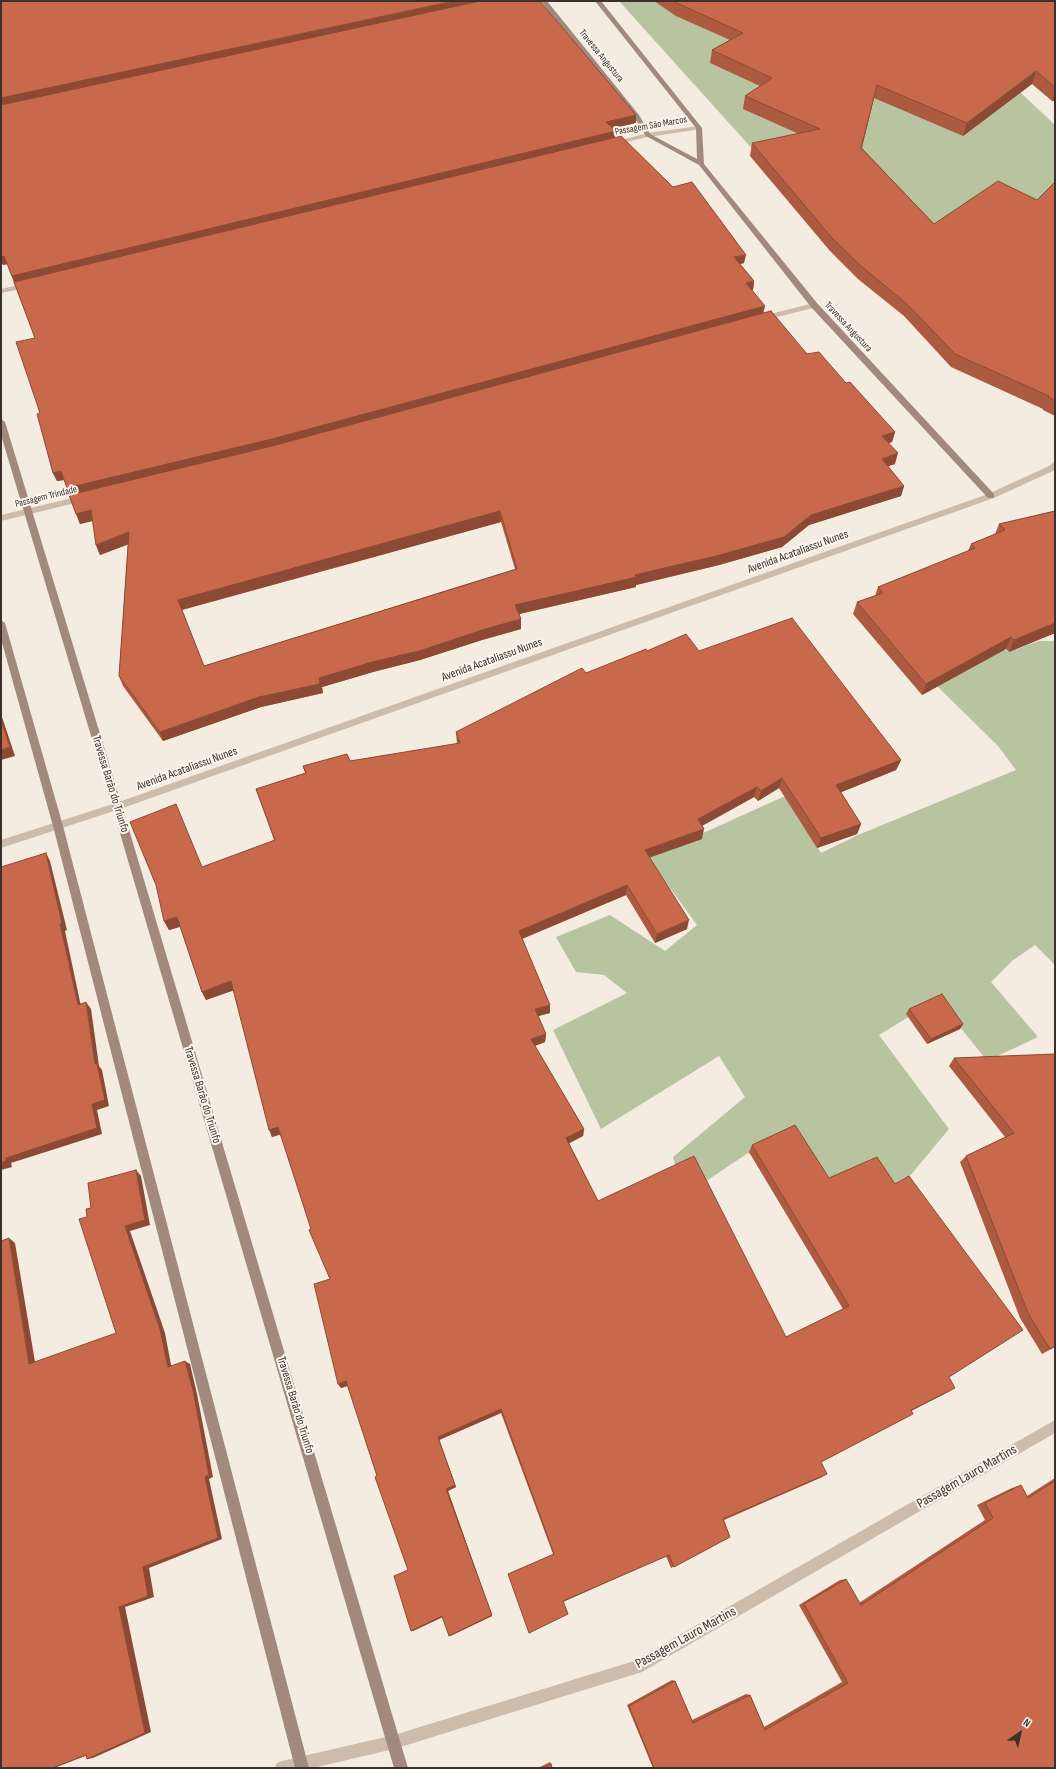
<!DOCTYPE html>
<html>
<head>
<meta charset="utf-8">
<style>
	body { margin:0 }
	#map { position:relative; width:1056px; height:1769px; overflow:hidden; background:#f4ebe1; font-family:"Sofia Sans Condensed",sans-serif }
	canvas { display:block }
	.frame { position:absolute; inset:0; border:2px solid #3b302b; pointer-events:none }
	.north { position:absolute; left:1000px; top:1713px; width:40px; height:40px; -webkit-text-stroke:3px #fbf5ee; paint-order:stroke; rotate:34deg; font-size:11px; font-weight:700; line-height:16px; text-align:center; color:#3b302b }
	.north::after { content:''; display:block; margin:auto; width:14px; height:18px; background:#3b302b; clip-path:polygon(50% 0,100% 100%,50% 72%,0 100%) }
</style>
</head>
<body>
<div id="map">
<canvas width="1056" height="1769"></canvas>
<div class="frame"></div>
<div class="north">N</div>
</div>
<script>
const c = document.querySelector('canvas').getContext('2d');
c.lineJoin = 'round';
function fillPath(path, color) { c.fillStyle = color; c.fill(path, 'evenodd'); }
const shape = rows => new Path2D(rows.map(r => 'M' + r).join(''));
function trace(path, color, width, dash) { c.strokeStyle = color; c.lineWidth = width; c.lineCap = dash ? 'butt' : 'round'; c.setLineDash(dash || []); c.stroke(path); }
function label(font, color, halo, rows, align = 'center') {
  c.font = font + ' "Sofia Sans Condensed",sans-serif'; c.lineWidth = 4; c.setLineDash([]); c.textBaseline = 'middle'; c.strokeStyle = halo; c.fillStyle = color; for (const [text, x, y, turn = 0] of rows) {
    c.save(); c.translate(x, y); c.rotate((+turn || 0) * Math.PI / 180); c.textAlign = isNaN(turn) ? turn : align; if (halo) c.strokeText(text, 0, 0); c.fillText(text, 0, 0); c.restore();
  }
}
const green = shape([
	[619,1,923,1,1055,125,1055,209,930,248,801,203],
	[974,636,1009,652,1039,641,1055,641,1055,965,1035,945,1012,961,991,982,1038,1037,987,1061,938,999,879,1035,949,1129,904,1183,830,1218,748,1153,684,1196,673,1157,745,1097,719,1056,601,1129,553,1030,627,993,604,975,576,972,556,937,610,915,665,951,697,925,648,858,785,796,821,853,858,835,1016,770,998,746,935,684]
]);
const street = shape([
	[699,126,702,128,701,129,648,137,613,145,610,143,648,133,699,126],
	[28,283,32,285,31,287,1,293,1,289,28,283],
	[814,303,818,305,817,307,761,321,757,319,758,317,814,303],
	[1055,461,1055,470,994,498,120,809,1,848,1,840,116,803,988,494,1049,466,1055,461],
	[85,495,88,496,88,500,1,521,1,515,85,495],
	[1055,1420,1055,1433,642,1672,394,1749,313,1768,275,1768,277,1763,282,1761,394,1735,634,1661,1055,1420]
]);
const secondary = shape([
	[541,1,547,1,639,115,650,134,697,159,696,128,595,1,601,1,702,128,704,164,817,303,994,494,994,498,988,498,811,307,699,165,646,136,634,117,541,1],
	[1,419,5,422,122,806,408,1768,394,1768,112,806,1,435,1,419],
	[1,620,5,623,63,826,309,1768,295,1768,53,826,1,639,1,620]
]);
const wall = shape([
	[1,1,636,123,612,128,616,131,615,138,744,263,740,264,754,281,753,290,752,290,764,313,807,354,846,383,895,432,892,442,889,443,895,464,888,466,904,486,901,496,809,525,782,547,719,565,636,585,636,587,519,614,521,619,521,629,482,640,420,660,373,672,322,687,323,693,261,707,163,741,123,686,119,676,128,544,100,555,96,545,93,521,80,524,64,480,57,481,53,473,40,413,35,338,7,264,3,265,1,261],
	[501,522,515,569,204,666,182,610],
	[654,1,1055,1,1055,101,1052,101,1032,84,963,136,874,98,862,148,934,224,1037,200,1055,182,1055,416,1043,410,1043,409,951,367,904,316,858,279,830,251,750,156,752,143,799,134,743,109,745,96,760,86,710,63,712,50,730,40,676,16],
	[1055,511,1055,633,1009,652,1006,649,922,695,853,614,857,602,875,596,878,587,968,551,971,544,995,534,999,524],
	[647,651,699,651,901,760,896,770,841,792,861,824,857,834,817,848,779,788,758,801,754,797,702,826,702,839,649,857,687,929,655,943,626,895,522,939,550,1005,550,1013,538,1016,546,1034,545,1042,535,1046,584,1129,583,1136,569,1143,598,1201,786,1337,843,1309,749,1152,752,1145,949,1377,948,1392,911,1411,907,1417,821,1462,822,1477,724,1520,730,1537,671,1568,666,1556,564,1601,529,1634,553,1554,501,1413,439,1440,456,1487,448,1491,492,1616,450,1636,442,1617,413,1631,408,1570,348,1386,341,1388,338,1384,330,1279,311,1229,281,1134,272,1137,233,990,206,1000,202,992,180,927,169,930,164,921,274,840,256,789,305,773,303,766,350,761,457,744,456,732,586,673],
	[909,1009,963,1024,960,1029,927,1044,906,1014],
	[1055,1054,1055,1347,1042,1354,1020,1318,960,1162,966,1156,1005,1137,949,1066,954,1058],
	[1055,1478,1055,1768,653,1768,627,1705,672,1680,675,1681,692,1720,746,1694,750,1695,764,1727,842,1682,799,1605,840,1580,846,1579,859,1603,985,1520,977,1505,1012,1488,1021,1485,1027,1496],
	[550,1762,553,1768,538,1768]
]);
const shadedWall = shape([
	[454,1,491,1,1,106,1,98],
	[1036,71,1032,84,963,136,967,123],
	[1055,94,1055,101,1052,101],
	[636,115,636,123,605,130,606,122],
	[616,131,615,139,15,284,12,276],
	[746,255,744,263,733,266,734,257],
	[4,256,7,264,3,265,1,261,1,257],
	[754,281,753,290,745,292,746,283],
	[765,306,763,314,274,448,70,497,67,488],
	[895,432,892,442,879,446,882,436],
	[898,453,895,464,879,469,882,459],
	[61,471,64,480,57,481,53,473],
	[904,486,901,496,809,525,782,547,719,565,636,585,636,587,515,615,515,605,635,575,811,515],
	[91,510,95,520,80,524,76,514],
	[500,511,501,522,181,610,178,600],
	[129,532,132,543,100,555,96,545],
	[521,619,521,629,482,640,420,660,373,672,322,687,323,693,261,707,163,741,160,732,259,697,319,678,482,630],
	[1055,623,1055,633,1009,652,1014,640],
	[1011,637,1006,649,922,695,926,684],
	[1,714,15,756,1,760],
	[901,760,896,770,832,796,836,785],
	[782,778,779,788,758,801,761,791],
	[757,787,754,797,696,829,698,819],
	[861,824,857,834,817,848,821,838],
	[704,829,702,839,643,860,645,850],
	[46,853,50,861,67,930,65,931,82,1011,78,1005,60,924],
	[627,885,626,895,519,940,519,931],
	[177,917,182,926,169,930,164,921],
	[689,920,687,929,655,943,657,934],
	[231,981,235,990,206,1000,202,992],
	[86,1002,91,1009,99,1066,102,1070,109,1106,97,1110,102,1134,11,1163,12,1167,1,1170,1,1163,6,1158,92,1104,95,1064],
	[550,1005,550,1013,535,1017,535,1009],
	[963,1024,960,1029,927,1044,931,1039],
	[546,1034,545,1042,531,1047,531,1039],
	[278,1127,282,1134,272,1137,269,1130],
	[584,1129,583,1136,566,1145,566,1138],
	[136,1170,141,1176,150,1225,130,1231,165,1333,172,1370,168,1367,125,1226],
	[9,1238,15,1243,36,1368,29,1364],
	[185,1361,190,1364,197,1394,213,1477,209,1479,222,1539,149,1568,154,1597,125,1607,151,1732,93,1758,87,1759,119,1607,143,1567,205,1477],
	[346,1381,349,1385,341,1388,338,1384],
	[955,1388,948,1392,905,1414,911,1410],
	[501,1409,501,1413,439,1440,456,1487,448,1491,492,1616,450,1636,449,1636,446,1489,438,1437],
	[827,1474,822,1477,720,1521,723,1519],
	[669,1555,666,1556,563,1602,563,1601],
	[442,1616,443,1617,413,1631,411,1631],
	[93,1753,54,1768,52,1768,86,1755]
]);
const building = shape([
	[1,1,454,1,1,98,1,1],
	[480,1,540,1,636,115,606,122,616,131,12,276,4,256,1,257,1,105,480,1],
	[674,1,1055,1,1055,87,1036,71,967,123,877,85,861,148,934,224,998,181,1037,200,1055,182,1055,401,1048,397,1049,396,955,354,907,304,861,266,832,238,752,143,820,129,745,96,772,78,712,50,743,33,677,3,674,1],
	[621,136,673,187,692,182,746,255,734,257,754,281,746,283,765,306,272,439,67,488,61,471,53,473,37,414,40,413,16,342,35,338,14,282,621,136],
	[771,311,807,354,819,352,846,383,850,382,895,432,882,436,898,453,882,459,904,486,811,515,784,537,720,555,635,575,637,577,515,605,521,619,482,630,419,651,372,662,319,678,320,684,259,697,160,732,119,676,129,532,96,545,91,510,76,514,69,495,272,446,771,311],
	[500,511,517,569,204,666,178,600,500,511],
	[1055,511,1055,623,1014,640,1011,637,926,684,857,602,883,593,878,587,975,548,971,544,1005,530,999,524,1055,511],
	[792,618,901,760,836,785,861,824,821,838,782,778,761,791,757,787,698,819,704,829,645,850,689,920,657,934,627,885,519,931,550,1005,535,1009,546,1034,531,1039,584,1129,566,1138,598,1201,694,1156,786,1337,849,1306,752,1145,795,1125,829,1178,877,1157,895,1184,909,1176,1023,1330,949,1377,955,1388,911,1410,913,1414,821,1462,827,1474,723,1519,730,1537,674,1567,669,1555,563,1601,568,1614,529,1633,508,1574,554,1554,501,1409,438,1437,455,1485,446,1489,492,1615,449,1636,442,1616,411,1631,394,1576,408,1570,375,1477,377,1476,346,1381,338,1384,314,1284,330,1279,309,1230,311,1229,278,1127,269,1130,231,981,202,992,177,917,164,921,156,885,130,822,176,804,202,867,275,840,256,789,306,773,303,766,347,754,350,761,460,743,456,732,582,668,586,673,646,649,647,651,686,634,699,651,792,618],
	[1,720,10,747,1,750,1,720],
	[46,853,62,923,60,924,78,1005,86,1002,95,1064,97,1064,105,1100,92,1104,97,1128,6,1158,6,1161,1,1163,1,867,46,853],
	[942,994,963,1024,931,1039,909,1009,942,994],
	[1055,1054,1055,1346,1050,1349,1028,1313,966,1156,1014,1133,954,1058,1055,1054],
	[136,1170,145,1220,125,1226,160,1329,168,1367,185,1361,193,1390,209,1475,205,1477,218,1538,143,1567,148,1596,119,1607,145,1733,87,1759,86,1755,52,1768,1,1768,1,1241,9,1238,29,1364,116,1333,79,1219,87,1217,86,1209,91,1208,88,1183,136,1170],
	[1055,1481,1055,1768,894,1768,893,1767,891,1768,654,1768,629,1706,675,1681,693,1723,750,1695,765,1730,848,1683,804,1604,846,1579,861,1605,993,1518,985,1503,1021,1485,1028,1498,1055,1481],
	[551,1764,552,1768,543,1768,551,1764]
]);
const farStreetnames = [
	["Travessa Angustura",601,56,51],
	["Passagem São Marcos",651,126,-10],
	["Travessa Angustura",848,327,47],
	["Passagem Trindade",46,497,-14]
];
const streetNames = [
	["Avenida Acataliassu Nunes",798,552,-20],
	["Avenida Acataliassu Nunes",492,660,-20],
	["Avenida Acataliassu Nunes",187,769,-20],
	["Travessa Barão do Triunfo",110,784,73],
	["Travessa Barão do Triunfo",202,1095,73],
	["Travessa Barão do Triunfo",295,1405,73]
];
const nearStreetnames = [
	["Passagem Lauro Martins",967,1477,-30],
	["Passagem Lauro Martins",686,1638,-29]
];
fillPath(green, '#b8c4a0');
fillPath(street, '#cdbbac');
fillPath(secondary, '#a18a7d');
fillPath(wall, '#ac5a40');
fillPath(shadedWall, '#8c4a34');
fillPath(building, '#c8694b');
trace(building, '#8c4a34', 1);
label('10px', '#3b302b', '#fbf5ee', farStreetnames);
label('12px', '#3b302b', '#fbf5ee', streetNames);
label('14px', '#3b302b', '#fbf5ee', nearStreetnames);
</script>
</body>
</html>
